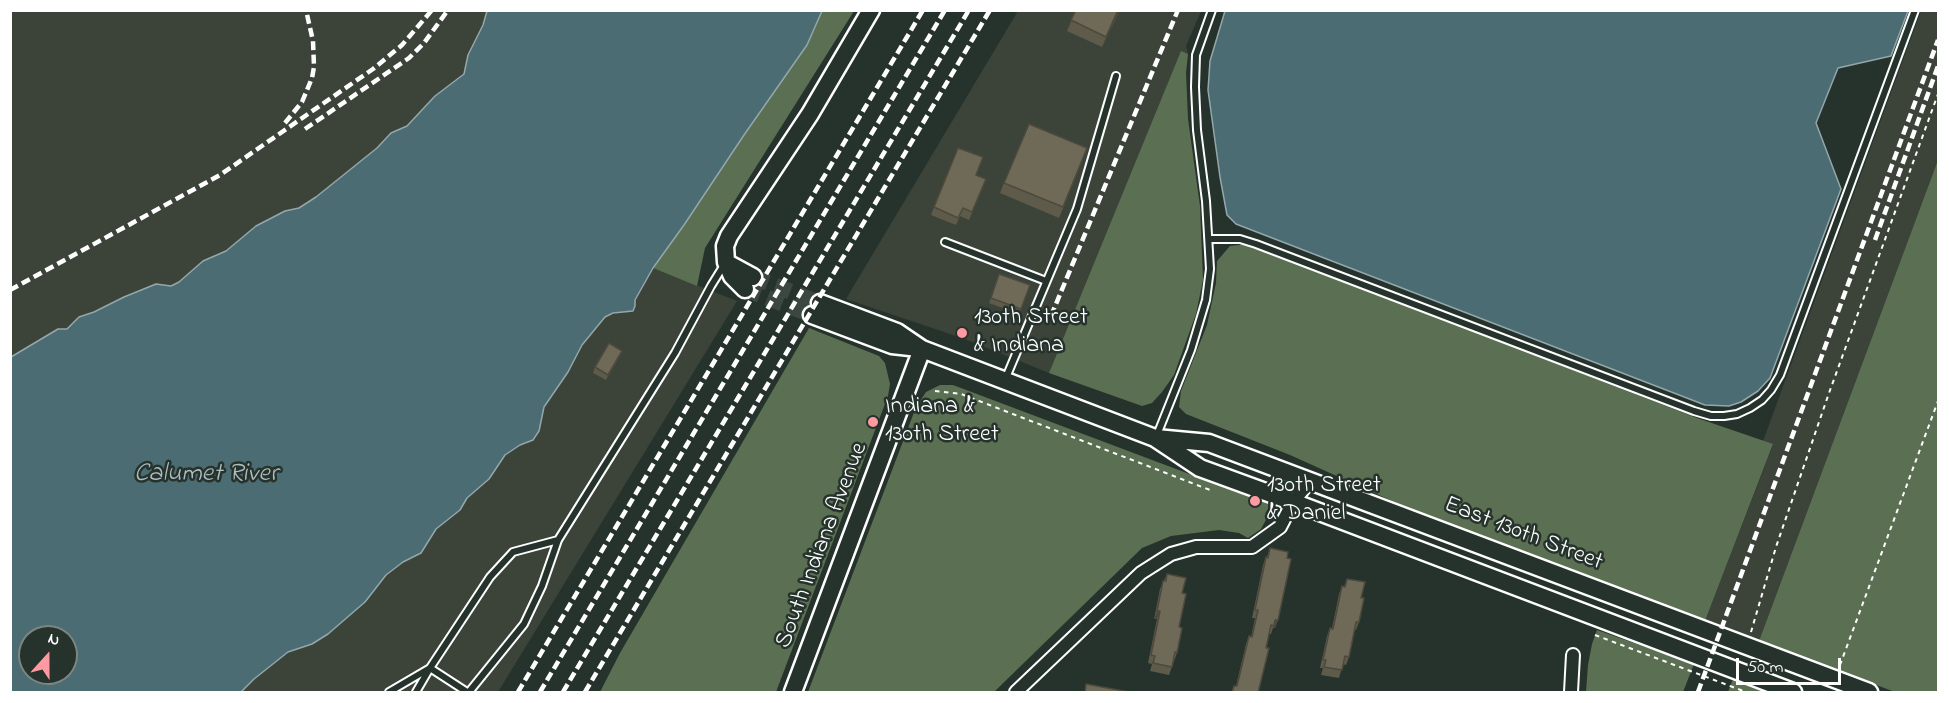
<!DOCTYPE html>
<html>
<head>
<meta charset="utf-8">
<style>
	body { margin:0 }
	#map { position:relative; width:1949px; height:703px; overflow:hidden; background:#26332d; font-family:"Indie Flower",sans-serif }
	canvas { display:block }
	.frame { position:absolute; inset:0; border:12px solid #fff; pointer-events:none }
	.north { position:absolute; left:18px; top:625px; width:60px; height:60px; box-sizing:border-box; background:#26332d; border:2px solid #7d8581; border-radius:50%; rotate:21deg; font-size:16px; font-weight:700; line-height:24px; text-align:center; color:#fff }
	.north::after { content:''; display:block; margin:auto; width:21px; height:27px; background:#ff9aa2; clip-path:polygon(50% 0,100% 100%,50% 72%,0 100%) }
	.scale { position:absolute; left:1736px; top:658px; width:105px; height:27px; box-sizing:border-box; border:3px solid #fff; border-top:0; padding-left:8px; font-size:18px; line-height:21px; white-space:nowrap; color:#fff; -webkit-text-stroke:4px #26332d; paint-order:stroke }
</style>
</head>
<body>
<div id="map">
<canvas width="1949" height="703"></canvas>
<div class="frame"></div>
<div class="north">N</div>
<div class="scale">50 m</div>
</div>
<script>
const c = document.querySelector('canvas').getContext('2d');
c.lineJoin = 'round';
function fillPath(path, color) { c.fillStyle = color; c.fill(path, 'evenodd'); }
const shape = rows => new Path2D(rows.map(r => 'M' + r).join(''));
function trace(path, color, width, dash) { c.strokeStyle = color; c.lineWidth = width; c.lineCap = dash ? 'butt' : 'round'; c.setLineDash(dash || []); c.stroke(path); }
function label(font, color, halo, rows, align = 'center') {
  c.font = font + ' "Indie Flower",sans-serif'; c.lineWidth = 5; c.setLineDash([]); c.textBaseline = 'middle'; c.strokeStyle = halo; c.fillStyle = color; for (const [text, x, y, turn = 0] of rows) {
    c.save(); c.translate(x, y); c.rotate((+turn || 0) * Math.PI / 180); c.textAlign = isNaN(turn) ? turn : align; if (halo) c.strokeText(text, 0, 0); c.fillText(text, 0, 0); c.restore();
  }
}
const built = shape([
	[10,11,487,11,483,25,468,55,464,74,435,96,407,126,391,133,377,148,316,197,299,208,285,211,226,251,203,261,179,282,171,286,124,297,94,312,79,317,67,329,58,329,11,357],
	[1018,11,1201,11,1186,46,1188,54,1181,52,1049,373,965,339,846,299],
	[1921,11,1938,11,1938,160,1759,641,1705,621,1773,445,1763,441],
	[653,268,737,301,498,692,241,692,254,679,288,652,312,644,328,634,365,602,386,575,403,562,421,553,436,529,460,510,466,498,489,479,505,455,520,445,533,440,539,431,544,408,568,372,582,345,605,317,635,306,635,300]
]);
const green = shape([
	[822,11,854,11,705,248,697,286,653,268,684,225,744,135,807,45],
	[1181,51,1188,54,1186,73,1188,119,1200,206,1203,280,1196,314,1174,375,1162,392,1152,403,1142,406,1049,373],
	[1938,160,1938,692,1895,692,1759,641],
	[1248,244,1697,418,1773,444,1705,621,1460,529,1410,509,1290,455,1186,414,1179,407,1181,391,1207,325,1216,283,1217,261,1230,246],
	[809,328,879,356,885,363,890,384,888,396,776,692,600,692,620,653],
	[940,385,953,385,1269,504,1267,518,1261,529,1248,538,1239,533,1219,530,1171,536,1142,548,994,692,808,692,916,407,926,392],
	[1597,630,1694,664,1683,692,1586,692,1588,665,1592,644],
	[1733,679,1768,692,1728,692]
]);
const water = shape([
	[487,11,822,11,807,45,744,135,684,225,653,268,635,300,635,306,633,311,613,313,605,317,582,345,568,372,544,407,539,431,533,440,520,445,505,455,489,479,467,498,460,510,436,529,421,553,403,562,386,575,365,602,328,634,312,644,288,652,254,679,241,692,11,692,11,357,58,329,67,329,79,317,94,312,124,297,156,284,171,286,179,282,203,261,226,251,256,226,285,211,299,208,316,197,377,148,391,133,407,126,435,96,464,74,468,55,483,25,487,11],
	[30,637,66,637,66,673,30,673,30,637],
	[1225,11,1225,10,1908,11,1891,56,1838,68,1816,123,1841,189,1770,378,1758,391,1741,402,1729,406,1705,405,1236,224,1227,215,1220,177,1208,90,1210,61,1225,11]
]);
const secondaryTunnel = shape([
	[753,277,820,303],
	[745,289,812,315]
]);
const path = shape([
	[935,391,961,394,1210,490],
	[1751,632,1776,547,1829,393,1938,94],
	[1595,635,1746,692],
	[1840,665,1938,401]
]);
const service = shape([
	[1209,239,1240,239,1256,244,1694,411,1711,416,1724,416,1737,414,1750,408,1762,400,1771,390,1780,375,1915,10],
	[945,242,1046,281],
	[1005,380,1077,209,1116,76],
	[1157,435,1191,350,1206,300,1210,269,1206,201,1197,130,1195,87,1196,55,1212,10],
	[389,692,430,668,490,577,513,552,558,540],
	[416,692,430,668,467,692],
	[469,692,524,624,542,586,558,540,675,353,711,286,724,265]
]);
const minor = shape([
	[1016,692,1141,573,1171,554,1196,547,1252,547,1280,527,1293,502,1310,481],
	[1571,692,1573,655]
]);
const secondary = shape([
	[729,264,753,277],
	[745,289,732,276,726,262,725,246,729,236,810,114,871,10],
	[820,303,897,332,922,349,1155,438,1200,468,1293,502,1793,692],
	[812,315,892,345,919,348],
	[1156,438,1209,443,1869,692],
	[793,692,922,349]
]);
const rail = shape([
	[285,123,302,102,312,78,314,67,313,41,306,10],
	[305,129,409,58,424,43,448,10],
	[1875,240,1938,66],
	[10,290,220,175,373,69,402,45,432,10],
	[1051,316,1178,10],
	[518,692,923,10],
	[540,692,945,10],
	[563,692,969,10],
	[585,692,990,10],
	[1698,692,1938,40]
]);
const wall = shape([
	[1076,10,1120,10,1102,47,1067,31],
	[1083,159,1059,218,1000,193,1004,183],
	[976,175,986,179,969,220,960,216,956,225,931,215,934,207],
	[1030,285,1019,314,989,303,991,298],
	[620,356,606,380,593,373,595,367],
	[1270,548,1287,558,1278,620,1275,628,1273,628,1271,634,1269,634,1266,648,1258,693,1231,693,1234,686,1236,686,1246,644,1249,636,1251,637,1255,618,1252,618,1263,565,1266,557,1267,557],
	[1167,574,1182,593,1177,653,1169,675,1150,671,1152,664,1148,663,1157,619,1154,619,1160,589],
	[1347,579,1361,598,1359,622,1356,630,1354,630,1349,657,1346,665,1343,664,1339,678,1321,675,1323,668,1320,668,1327,636,1330,628,1332,628,1339,594,1342,586,1344,587]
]);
const shadedWall = shape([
	[1118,10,1120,10,1102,47,1106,37],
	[622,351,620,356,606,380,608,375],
	[1157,611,1160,611,1157,619,1154,619],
	[1275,620,1278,620,1275,628,1273,628]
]);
const building = shape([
	[1076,10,1118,10,1106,37,1071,20,1076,10],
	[1029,124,1087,148,1063,207,1004,183,1029,124],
	[958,148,983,157,976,175,986,179,972,212,963,208,958,218,934,207,958,148],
	[999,274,1030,285,1021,309,991,298,999,274],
	[609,343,622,351,608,375,595,367,609,343],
	[1270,548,1288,552,1287,558,1291,559,1278,620,1275,620,1274,626,1271,625,1266,648,1269,648,1258,693,1232,693,1234,686,1237,686,1249,636,1252,637,1258,610,1255,610,1266,557,1268,558,1270,548],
	[1167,574,1186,578,1182,593,1186,594,1179,627,1182,628,1177,653,1175,652,1172,667,1153,663,1155,656,1151,655,1160,611,1157,611,1163,581,1166,581,1167,574],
	[1347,579,1365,582,1361,598,1364,598,1359,622,1356,622,1349,657,1345,656,1342,670,1324,667,1326,660,1323,660,1330,628,1333,629,1342,586,1345,587,1347,579],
	[1086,684,1129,692,1128,693,1085,693,1086,684]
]);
const markers = [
	[962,333,6,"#ff9aa2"],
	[873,422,6,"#ff9aa2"],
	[1255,501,6,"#ff9aa2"]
];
const poiNames = [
	["130th Street",974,319],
	["& Indiana",974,347],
	["Indiana &",885,408],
	["130th Street",885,436],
	["130th Street",1267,487],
	["& Daniel",1267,515]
];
const streetNames = [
	["East 130th Street",1523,535,21],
	["South Indiana Avenue",823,546,-69]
];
const waterNames = [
	["Calumet River",206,476]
];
fillPath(built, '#3c443a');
fillPath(green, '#5b6f52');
fillPath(water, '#4c6c73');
trace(water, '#94a7ab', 1.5);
trace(secondaryTunnel, '#3c4742', 16, [16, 8]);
trace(service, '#fff', 10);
trace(minor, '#fff', 16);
trace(secondary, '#fff', 21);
trace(path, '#fff', 2, [4.5, 4.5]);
trace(service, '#26332d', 6);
trace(minor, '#26332d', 12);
trace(secondary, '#26332d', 16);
trace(rail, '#fff', 4.5, [9, 4.5]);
fillPath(wall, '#5f5b4b');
fillPath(shadedWall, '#4d4a3d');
fillPath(building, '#6e6a57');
trace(building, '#4d4a3d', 1.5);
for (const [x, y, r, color] of markers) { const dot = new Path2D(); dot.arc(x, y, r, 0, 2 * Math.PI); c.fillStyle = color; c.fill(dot); trace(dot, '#26332d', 2); }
label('24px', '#fff', '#26332d', poiNames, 'left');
label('24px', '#fff', '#26332d', streetNames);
label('italic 26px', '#aebdc0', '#26332d', waterNames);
</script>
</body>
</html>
